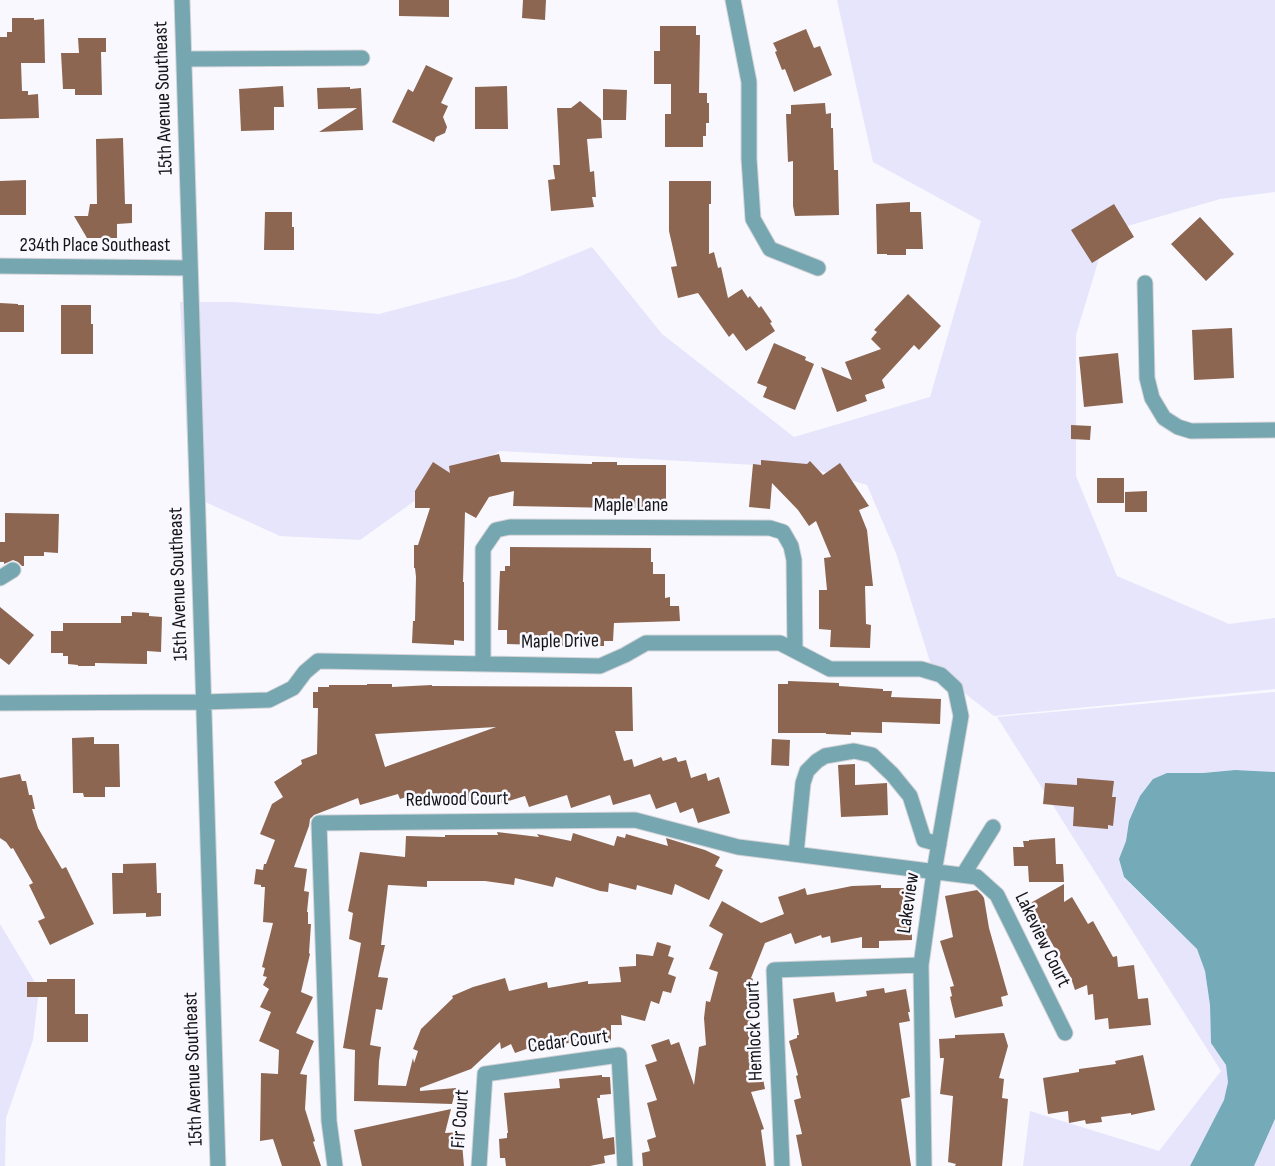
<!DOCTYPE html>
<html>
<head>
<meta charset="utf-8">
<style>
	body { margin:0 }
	canvas { display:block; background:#f8f8fe }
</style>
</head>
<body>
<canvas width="1275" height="1166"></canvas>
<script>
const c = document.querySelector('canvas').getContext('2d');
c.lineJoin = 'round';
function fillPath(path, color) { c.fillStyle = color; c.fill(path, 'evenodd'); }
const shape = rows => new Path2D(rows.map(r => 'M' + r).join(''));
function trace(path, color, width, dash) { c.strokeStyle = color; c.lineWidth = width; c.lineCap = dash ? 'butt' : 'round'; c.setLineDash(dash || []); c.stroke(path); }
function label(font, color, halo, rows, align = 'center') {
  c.font = font + ' "Sofia Sans Condensed",sans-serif'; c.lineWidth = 5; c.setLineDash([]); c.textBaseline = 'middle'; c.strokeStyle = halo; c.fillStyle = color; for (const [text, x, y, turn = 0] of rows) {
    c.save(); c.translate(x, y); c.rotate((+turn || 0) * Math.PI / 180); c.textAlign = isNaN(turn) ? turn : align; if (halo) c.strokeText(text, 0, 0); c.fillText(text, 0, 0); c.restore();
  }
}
const green = shape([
	[837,0,1275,0,1275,192,1220,199,1107,232,1076,335,1076,476,1117,576,1229,624,1275,618,1275,689,994,716,932,668,896,553,867,485,811,468,500,451,420,497,360,540,280,536,190,495,180,302,233,302,379,314,516,278,592,247,662,334,794,437,930,397,981,221,873,162],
	[1275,692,1275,772,1235,770,1203,773,1129,820,1126,841,1119,859,1124,878,1197,949,1205,971,1210,1005,1211,1043,1226,1065,1228,1082,1224,1100,1190,1166,1023,1166,1030,1111,1159,1151,1221,1071,997,717],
	[0,924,39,989,33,1040,6,1118,5,1166,0,1166],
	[1275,1119,1275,1166,1254,1166]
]);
const water = shape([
	[1235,770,1275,772,1275,1119,1254,1166,1190,1166,1224,1100,1228,1082,1226,1065,1211,1043,1210,1005,1205,971,1197,949,1124,877,1119,859,1126,841,1129,821,1140,796,1153,779,1167,773,1203,773]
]);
const building = shape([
	[399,0,449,0,449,17,399,16],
	[523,0,546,0,545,20,522,18],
	[12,18,34,18,34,20,44,19,45,63,21,63,22,91,28,91,28,95,38,94,39,118,0,119,0,37,7,37,7,32,12,32],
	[660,26,696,26,696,35,700,35,699,93,707,93,707,103,709,103,709,123,706,123,706,136,703,136,703,147,665,147,665,114,671,114,671,84,654,84,654,51,660,51],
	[806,29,814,48,820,46,832,75,794,92,785,69,782,70,775,52,777,51,773,43],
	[78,38,106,38,106,52,101,52,102,95,75,95,75,89,63,89,61,53,79,53],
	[426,65,453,78,441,103,448,106,443,117,447,127,445,133,436,137,434,142,392,122,408,89,413,92],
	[283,86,284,107,274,107,274,130,241,131,239,89],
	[507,86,508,129,475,129,475,87],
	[350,87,350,89,361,88,363,130,319,132,357,108,318,109,317,88],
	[603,89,627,90,626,120,603,120],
	[580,101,601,119,602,138,587,139,590,172,594,171,596,197,592,197,594,207,551,211,548,180,555,179,553,165,560,165,557,108,571,108],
	[825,103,826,114,831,113,831,128,833,128,834,170,838,170,839,215,795,216,793,206,793,161,788,162,786,114,791,114,791,105],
	[123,138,125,204,132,204,132,223,117,224,117,238,87,238,74,216,88,216,90,204,97,204,96,139],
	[26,180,26,215,0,215,0,181],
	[669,181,711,181,711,204,709,204,709,254,714,252,718,268,721,267,728,298,742,289,748,298,750,296,759,308,761,306,772,322,770,323,775,331,746,351,733,333,729,337,698,293,678,298,671,267,677,266,669,231],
	[910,202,910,212,921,212,923,249,906,249,906,255,887,255,887,254,877,254,876,204],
	[1114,204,1134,237,1092,263,1071,230],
	[265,212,292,212,292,227,294,227,294,250,264,250],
	[1200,217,1234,254,1206,281,1171,244],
	[908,294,941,326,919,350,914,345,882,380,885,388,865,395,867,401,837,412,821,367,852,380,845,362,881,349,871,339,877,332,874,330],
	[0,303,18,304,18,305,24,305,24,332,0,332],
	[61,305,91,305,91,324,93,324,93,354,61,354],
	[1232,328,1234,378,1194,380,1192,330],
	[774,343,806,357,805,360,814,364,795,410,763,397,767,387,757,383],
	[1118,353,1123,403,1084,407,1079,357],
	[1071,425,1091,426,1090,440,1071,439],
	[499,454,501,462,592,464,592,462,617,462,617,465,666,465,666,507,657,507,657,508,616,508,513,506,514,491,489,497,476,518,465,512,463,582,464,582,464,641,454,640,454,645,412,643,413,621,415,621,416,577,415,568,414,568,414,545,418,545,430,508,415,508,415,491,433,462,450,473,449,466],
	[761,460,807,464,810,461,823,475,840,463,869,506,859,510,867,530,873,586,865,586,866,624,871,625,870,648,830,647,831,630,819,629,819,590,827,590,824,558,831,557,816,521,809,526,798,510,772,483,770,509,749,507,753,464,761,465],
	[1097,478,1124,478,1124,503,1097,503],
	[1147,491,1147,512,1125,512,1125,492],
	[5,513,59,514,58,553,44,552,44,556,24,556,24,566,22,566,18,562,13,560,4,564,4,562,0,562,0,542,5,542],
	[510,547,651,548,651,562,653,562,653,574,665,574,665,598,670,597,670,606,679,606,680,621,614,623,613,641,604,641,604,646,572,646,507,644,507,630,498,630,499,596,500,571,505,571,505,566,510,566],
	[0,607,34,635,9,665,0,658],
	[132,612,149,613,149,616,162,617,161,652,147,651,147,664,95,663,95,666,78,666,78,665,68,664,68,656,63,656,63,653,51,653,51,631,63,631,63,623,121,623,121,616,132,616],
	[788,681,839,683,839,686,883,689,883,691,892,691,891,697,941,699,940,724,882,722,882,733,851,732,851,735,826,734,826,733,778,733,778,684,788,684],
	[367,684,392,684,392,687,432,685,432,686,632,687,633,731,615,731,624,761,632,759,634,767,661,757,663,761,676,757,678,762,686,760,691,778,706,773,708,781,719,777,730,813,698,823,693,808,680,813,676,802,656,809,650,794,613,805,610,795,571,808,567,795,529,807,525,796,489,807,485,796,447,807,444,795,410,807,406,797,400,799,398,794,360,805,358,798,314,815,310,819,309,826,294,867,307,869,304,891,309,892,307,912,308,912,308,924,311,924,309,953,310,954,301,992,313,997,296,1033,314,1041,300,1074,307,1075,305,1109,315,1141,313,1142,321,1166,282,1166,273,1139,260,1141,261,1073,278,1074,279,1050,259,1041,271,1012,260,1007,269,989,263,985,267,977,263,976,265,968,262,967,273,923,263,922,265,887,261,887,261,885,254,884,256,869,263,870,264,864,266,864,275,840,260,834,272,804,283,797,274,782,302,764,301,760,317,754,318,708,313,708,313,692,318,692,318,687,329,687,329,685,367,685],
	[496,727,385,767,375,734],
	[94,737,94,744,119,744,120,787,105,787,105,797,84,797,83,793,73,793,72,738],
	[772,739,790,740,789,766,771,765],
	[855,764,855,785,887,783,888,815,841,817,838,765],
	[20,774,22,781,26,781,29,795,32,795,35,809,32,809,38,828,62,869,66,867,94,924,50,945,38,921,45,918,29,885,33,883,13,848,11,849,6,842,0,838,0,778],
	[1077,778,1114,781,1112,797,1116,797,1113,826,1108,825,1108,829,1073,826,1074,807,1043,804,1045,783,1077,785],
	[497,832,539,837,537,834,571,841,573,833,614,846,617,836,625,838,626,834,668,846,666,838,705,850,720,857,715,866,723,870,709,900,675,884,672,895,637,885,636,890,609,883,608,892,600,891,556,877,553,887,515,878,514,885,485,881,427,881,427,887,388,885,381,945,385,945,378,977,388,978,382,1010,376,1009,370,1045,381,1047,379,1061,378,1085,406,1086,413,1058,414,1063,418,1051,413,1049,421,1029,453,998,452,996,473,987,505,978,509,991,547,982,548,988,588,981,588,984,621,982,619,967,636,966,636,954,653,956,657,942,671,946,668,956,674,958,668,974,676,977,671,993,663,991,659,1004,651,1001,645,1021,621,1015,622,1025,611,1025,611,1041,596,1041,573,1045,572,1042,545,1049,543,1043,515,1053,511,1044,501,1049,500,1042,471,1069,420,1088,420,1091,456,1088,452,1104,354,1101,355,1050,343,1048,361,943,349,939,353,913,348,911,360,852,405,857,406,836,445,837,445,835,498,835],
	[1055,838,1056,864,1063,864,1064,882,1029,882,1028,866,1014,866,1013,847,1024,847,1023,841,1029,841,1029,840],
	[156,863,157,893,161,893,161,916,146,917,146,913,113,914,112,873,123,873,123,864],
	[1064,884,1064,902,1072,897,1088,924,1093,921,1113,957,1117,956,1118,967,1134,965,1138,999,1148,998,1151,1025,1109,1029,1108,1018,1095,1020,1093,994,1088,995,1087,985,1075,990,1071,978,1049,938,1044,941,1033,922,1028,924,1020,909],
	[881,885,881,888,911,888,912,940,879,941,879,948,862,948,862,937,831,943,830,936,822,938,821,935,795,944,791,933,765,943,751,978,753,979,746,999,755,1001,749,1037,756,1036,760,1074,762,1074,765,1089,751,1092,764,1129,761,1130,766,1166,643,1166,642,1153,650,1151,647,1140,656,1137,647,1103,657,1100,645,1065,657,1061,651,1045,669,1039,671,1045,679,1042,694,1085,699,1047,706,1045,704,1018,706,1001,710,1002,718,972,709,969,723,934,709,926,722,901,761,923,784,914,778,897,797,891,805,888,807,895,852,886],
	[977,890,982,895,984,898,989,928,1008,995,1001,997,1003,1006,955,1018,950,997,952,996,950,987,954,986,940,941,953,937,945,896],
	[47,979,75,979,75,1014,88,1014,88,1042,47,1042,47,997,27,997,27,982,47,982],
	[884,988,885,993,906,989,910,1012,908,1012,910,1021,899,1023,910,1097,901,1099,911,1166,802,1166,796,1135,802,1134,794,1100,801,1098,796,1076,798,1075,789,1041,797,1038,797,1035,799,1035,793,999,834,992,836,1002,867,996,866,991],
	[1004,1033,1008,1046,999,1078,1004,1079,1002,1098,1008,1099,1002,1166,955,1166,956,1164,948,1162,953,1096,940,1094,944,1058,940,1058,939,1039,955,1038,955,1035],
	[1143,1055,1155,1110,1131,1115,1131,1113,1101,1117,1102,1122,1086,1124,1085,1120,1069,1123,1068,1111,1048,1114,1043,1078,1079,1072,1079,1069,1116,1064,1115,1061],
	[602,1075,602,1077,610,1077,611,1094,600,1095,600,1098,597,1098,603,1139,614,1137,615,1154,604,1156,605,1163,590,1166,506,1166,505,1158,500,1158,499,1139,507,1138,507,1133,508,1133,504,1093,560,1088,559,1079],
	[451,1109,445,1133,461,1132,464,1166,362,1166,354,1130]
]);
const minor = shape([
	[182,0,218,1166],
	[733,0,749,82,749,159,753,219,770,249,818,268],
	[184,59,362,58],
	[0,266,190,268],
	[1145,283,1147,378,1152,398,1164,418,1178,427,1191,431,1275,430],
	[0,578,13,570],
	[483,664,483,549,496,530,510,527,770,528,783,532,791,546,794,560,795,651],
	[0,703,204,702,269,700,293,688,305,672,318,661,600,666,625,655,646,643,780,643,830,669,921,669,941,675,955,688,961,716,934,872,921,965,924,1166],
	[796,854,803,783,807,771,817,761,825,756,854,751,872,755,892,774,910,796,924,840,939,844],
	[963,875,993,827],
	[335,1166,329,1121,319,823,635,820,738,847,977,877,997,895,1065,1033],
	[479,1166,485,1074,619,1055,625,1166],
	[782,1166,774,970,921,965]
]);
const streetNames = [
	["15th Avenue Southeast",164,98,-92],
	["234th Place Southeast",95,246],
	["Maple Lane",631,506],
	["15th Avenue Southeast",179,584,-92],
	["Maple Drive",560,642,-1],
	["Redwood Court",457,800,-1],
	["Lakeview",909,903,-82],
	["Lakeview Court",1042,940,64],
	["Hemlock Court",755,1031,-92],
	["Cedar Court",568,1042,-7],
	["15th Avenue Southeast",194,1069,-92],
	["Fir Court",461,1119,-86]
];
fillPath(green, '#e6e5fc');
fillPath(water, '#75aab8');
fillPath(building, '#8d6651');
trace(minor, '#d4d4d9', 17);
trace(minor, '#76a7b1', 15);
label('20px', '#151519', '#f8f8fe', streetNames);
</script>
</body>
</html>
